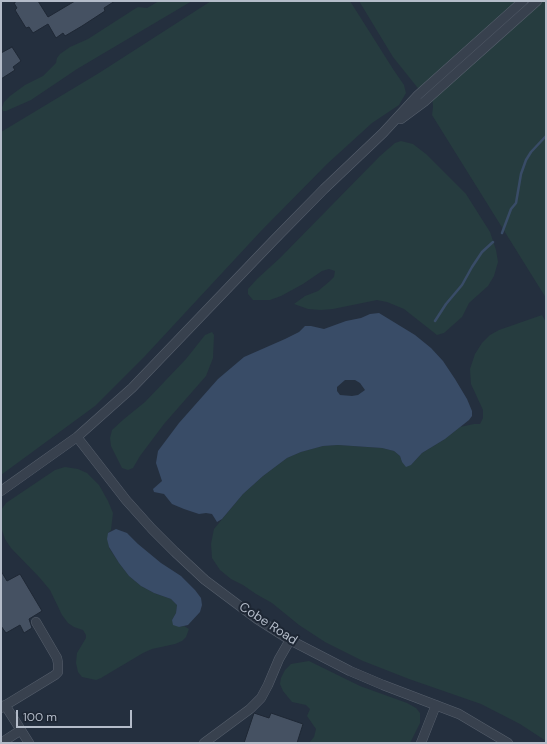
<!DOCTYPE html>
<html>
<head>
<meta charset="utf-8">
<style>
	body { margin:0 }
	#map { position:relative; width:547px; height:744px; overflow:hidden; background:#242f3e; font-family:"DM Sans",sans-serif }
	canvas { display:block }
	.frame { position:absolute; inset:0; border:2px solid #b4bcc9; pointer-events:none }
	.scale { position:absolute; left:16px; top:710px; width:116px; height:18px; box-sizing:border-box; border:2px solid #b4bcc9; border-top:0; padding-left:5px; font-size:12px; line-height:14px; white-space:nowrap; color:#b4bcc9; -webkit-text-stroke:3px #1d2633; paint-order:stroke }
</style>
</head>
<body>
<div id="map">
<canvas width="547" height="744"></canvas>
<div class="frame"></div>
<div class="scale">100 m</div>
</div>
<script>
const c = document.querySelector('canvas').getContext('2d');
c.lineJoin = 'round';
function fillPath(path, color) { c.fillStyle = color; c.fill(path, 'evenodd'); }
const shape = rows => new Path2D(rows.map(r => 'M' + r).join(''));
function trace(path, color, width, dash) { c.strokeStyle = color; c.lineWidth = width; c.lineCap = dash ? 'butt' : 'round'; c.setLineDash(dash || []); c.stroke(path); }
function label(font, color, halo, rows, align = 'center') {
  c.font = font + ' "DM Sans",sans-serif'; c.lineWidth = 4; c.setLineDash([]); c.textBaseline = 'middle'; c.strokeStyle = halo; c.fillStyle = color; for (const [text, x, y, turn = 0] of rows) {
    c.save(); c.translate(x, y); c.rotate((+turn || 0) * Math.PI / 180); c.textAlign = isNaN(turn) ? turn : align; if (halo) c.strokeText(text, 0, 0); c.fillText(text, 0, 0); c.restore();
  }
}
const green = shape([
	[159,1,192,1,77,69,31,100,6,111,3,111,2,108,4,102,10,96,25,85,43,76,56,63,57,58,60,54,70,47,88,39,133,10,138,7,147,8],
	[211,1,350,1,393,69,404,85,406,93,399,105,372,123,327,164,261,231,145,356,95,406,1,475,1,132,99,73],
	[359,1,523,1,421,92,393,57],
	[537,1,546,1,546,298,432,115,433,107,432,95],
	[401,141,413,144,426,154,466,194,490,232,496,250,498,262,494,276,488,286,469,303,462,317,444,333,437,335,404,309,387,302,377,300,333,309,321,310,308,309,294,304,305,296,318,291,330,281,334,277,335,271,329,269,322,271,303,284,281,296,270,300,253,300,248,294,248,289,257,279,280,258,380,156,395,143],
	[542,315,546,322,546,741,520,724,481,704,409,679,363,661,325,642,299,625,272,603,256,594,243,585,231,579,220,570,212,558,211,544,214,529,243,494,263,476,287,458,301,452,323,446,338,445,382,448,394,451,400,456,402,462,411,465,422,453,445,439,460,427,474,424,480,424,483,418,483,410,471,384,470,369,475,354,482,343,490,335,499,330],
	[212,332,214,335,213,358,206,376,164,424,140,456,133,468,128,470,122,468,111,446,110,438,112,430,124,419,145,402,186,359,205,335],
	[65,467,78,469,87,473,99,485,108,501,113,513,111,530,108,533,109,548,119,563,129,576,141,586,154,593,171,599,177,605,176,613,172,620,179,627,184,626,189,629,186,637,182,641,175,644,152,649,143,653,101,678,96,680,82,677,78,672,76,663,77,653,86,638,86,635,83,630,74,627,68,623,62,615,50,590,40,578,11,548,5,539,1,527,1,510,6,503,55,470],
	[309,661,360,686,407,703,416,708,420,713,420,723,410,743,309,743,314,737,316,729,307,716,310,709,306,705,292,702,283,691,280,684,281,678,285,670,291,664]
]);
const water = shape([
	[379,313,415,335,431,348,443,361,455,379,467,399,472,411,472,416,469,420,445,439,422,453,411,465,406,467,402,462,400,456,394,451,382,448,338,445,323,446,301,452,287,458,263,476,243,494,222,519,217,522,212,514,206,513,199,514,184,509,172,504,164,494,154,492,153,489,162,481,156,463,158,451,179,423,218,379,244,357,285,339,299,332,305,326,311,326,324,329,346,321,361,318,370,314],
	[345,380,355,380,360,383,365,390,358,395,352,396,340,395,337,391,337,387],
	[116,529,127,533,138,544,161,563,181,576,195,590,201,598,202,605,200,612,188,625,179,627,173,625,172,620,176,613,177,605,171,599,154,593,141,586,129,576,119,563,109,547,107,539,108,533]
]);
const stream = shape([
	[502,233,511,209,516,203,521,174,526,160,531,152,546,136],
	[435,321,446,304,462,285,472,267,482,252,493,242]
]);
const building = shape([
	[17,1,38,1,48,17,75,1,115,1,104,8,105,11,82,26,65,36,63,33,56,38,48,24,33,33,29,27,26,28,15,10,17,8,14,3,17,1],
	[12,47,21,61,13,67,15,70,1,79,1,53,12,47],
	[1,571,7,581,20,574,42,611,29,619,32,628,24,633,20,625,6,633,1,626,1,571],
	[254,713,269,718,271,713,303,724,297,743,244,743,254,713]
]);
const minor = shape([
	[401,119,424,102,537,1],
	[77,437,126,500,152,529,175,552,205,580,257,619,290,640,350,671,383,685,459,714,508,743],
	[1,491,77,437,132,388,274,240,324,189,383,133,418,95,523,1],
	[5,705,29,743],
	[1,708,55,675,58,672,58,663,57,658,36,622],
	[1,743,21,730],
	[204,743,250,709,261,698,268,685,279,659,290,640],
	[421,743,436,705]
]);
const streetNames = [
	["Cobe Road",268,624,33]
];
fillPath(green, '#263c3f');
fillPath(water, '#394c67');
trace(stream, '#394c67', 2.5);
fillPath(building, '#455162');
trace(building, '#1f2835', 1);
trace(minor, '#565f6c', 10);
trace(minor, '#38414e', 9);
label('13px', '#b4bcc9', '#1d2633', streetNames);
</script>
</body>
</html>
